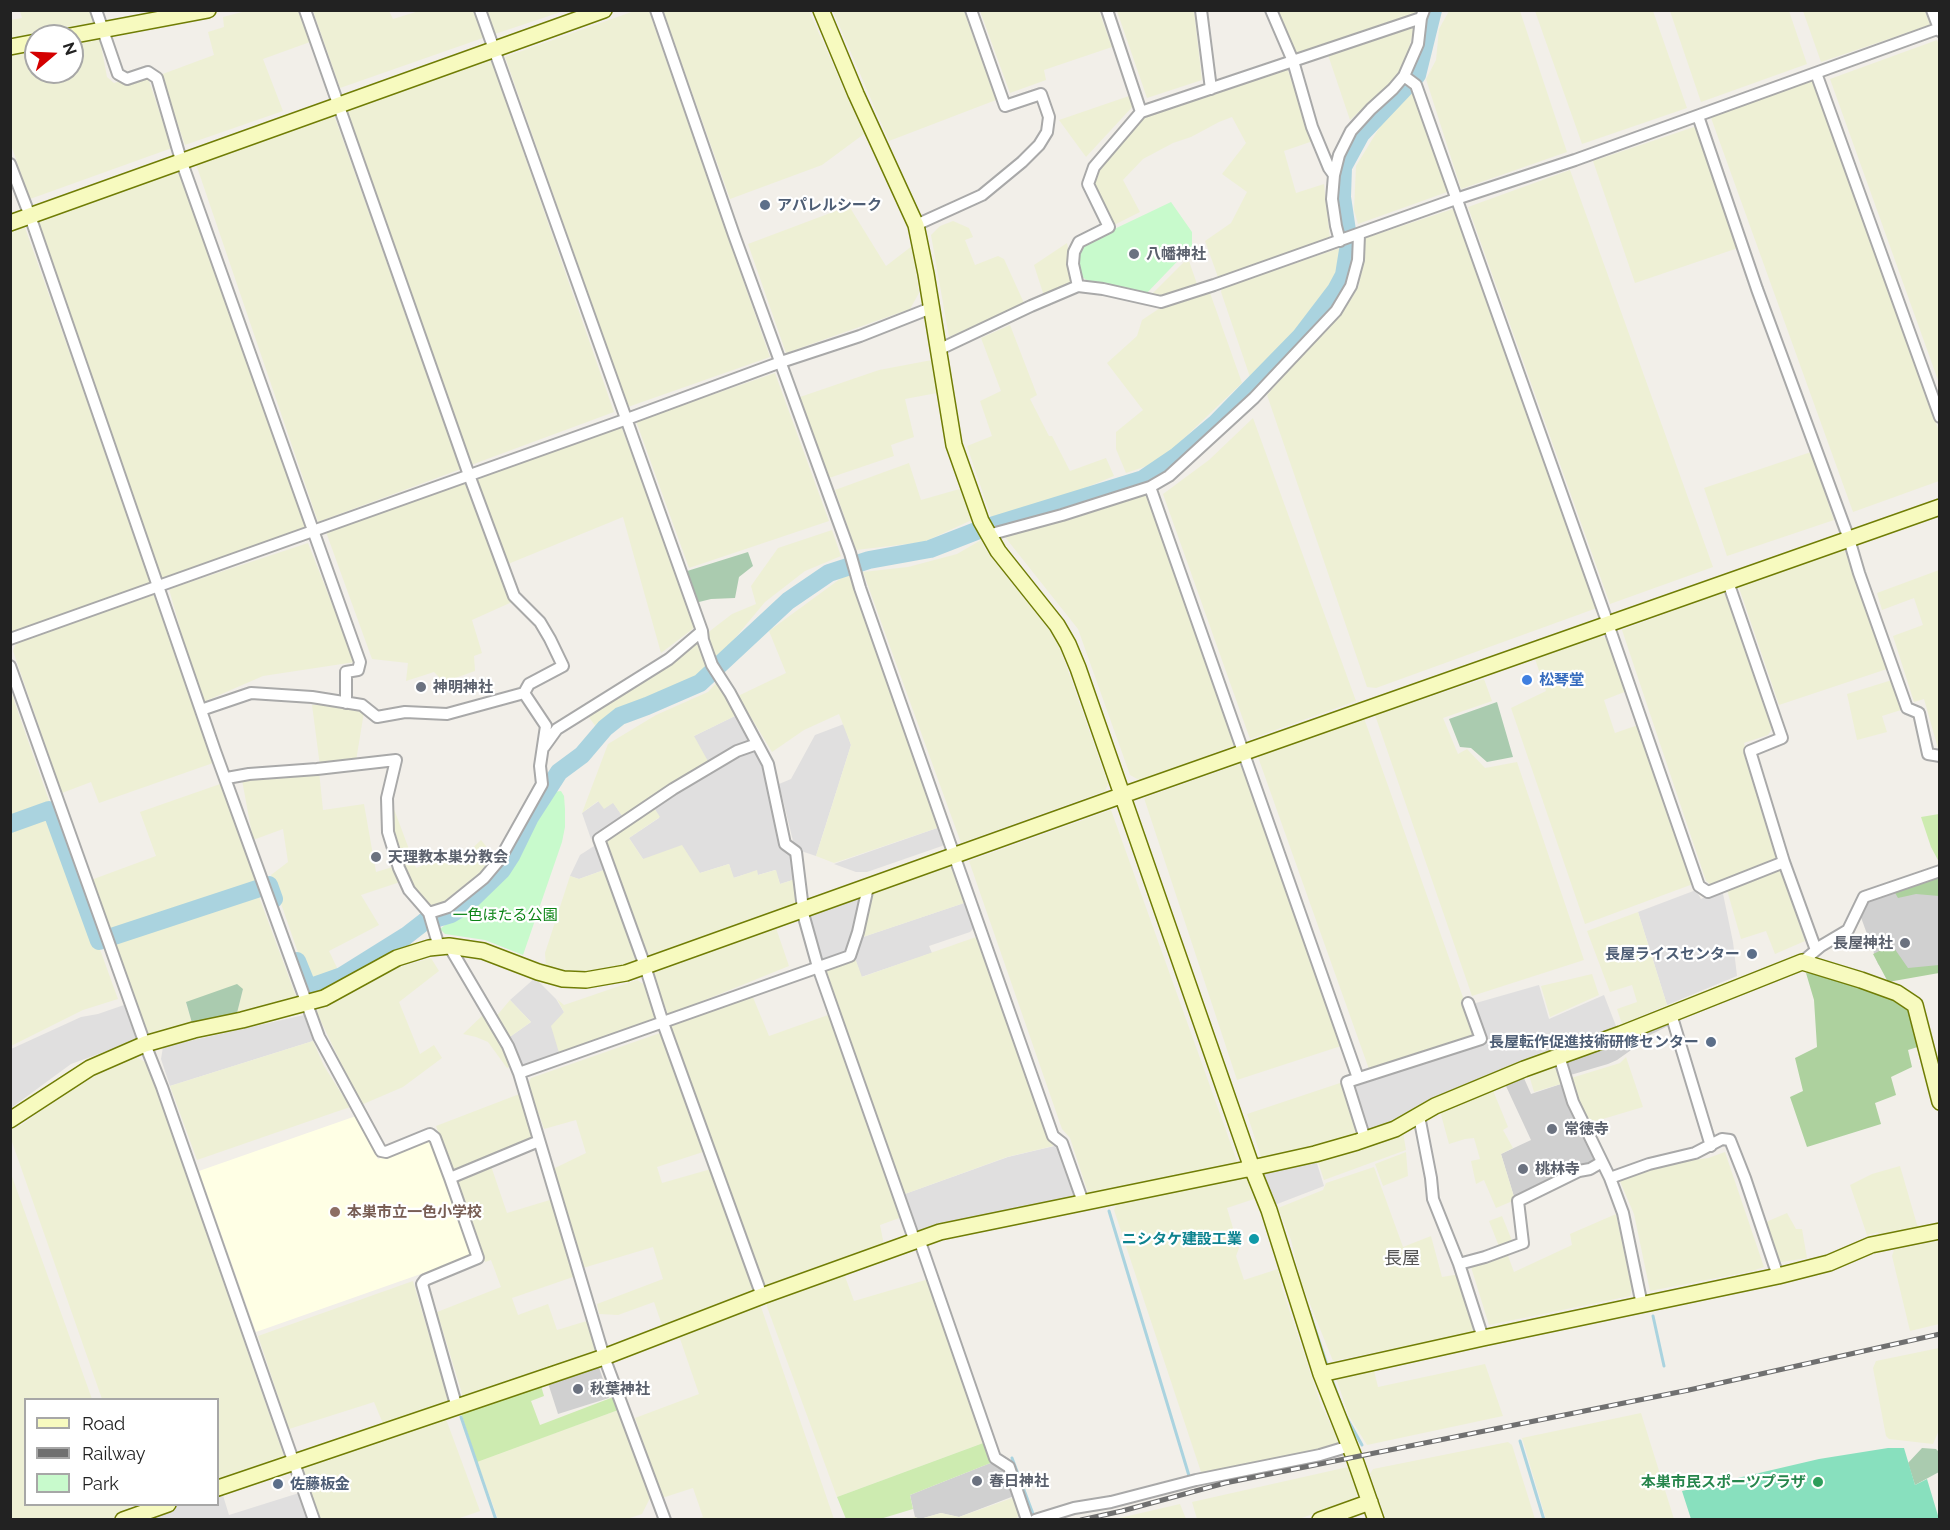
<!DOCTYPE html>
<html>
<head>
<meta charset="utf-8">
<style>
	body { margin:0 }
	#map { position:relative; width:1950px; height:1530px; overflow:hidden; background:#f2efe9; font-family:Raleway,sans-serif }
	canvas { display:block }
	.frame { position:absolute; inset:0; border:12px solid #222; pointer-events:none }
	.legend { position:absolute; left:24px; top:1398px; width:195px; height:108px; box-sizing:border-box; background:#fff; border:2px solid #a7a7a7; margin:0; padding:8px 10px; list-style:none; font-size:18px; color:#222 }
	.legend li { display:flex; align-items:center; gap:12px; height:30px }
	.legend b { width:30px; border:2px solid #a7a7a7 }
	.north { position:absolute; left:24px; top:24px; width:60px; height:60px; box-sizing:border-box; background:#fff; border:2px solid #a7a7a7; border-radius:50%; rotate:71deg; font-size:16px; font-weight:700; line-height:24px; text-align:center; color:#222 }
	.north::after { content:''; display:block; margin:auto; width:21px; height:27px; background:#d40000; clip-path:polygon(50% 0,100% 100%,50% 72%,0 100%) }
</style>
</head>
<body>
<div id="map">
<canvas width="1950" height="1530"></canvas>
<div class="frame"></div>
<ul class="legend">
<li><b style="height:8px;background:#f7fabf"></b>Road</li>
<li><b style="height:8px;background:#707070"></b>Railway</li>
<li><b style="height:16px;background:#c8facc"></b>Park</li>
</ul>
<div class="north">N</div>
</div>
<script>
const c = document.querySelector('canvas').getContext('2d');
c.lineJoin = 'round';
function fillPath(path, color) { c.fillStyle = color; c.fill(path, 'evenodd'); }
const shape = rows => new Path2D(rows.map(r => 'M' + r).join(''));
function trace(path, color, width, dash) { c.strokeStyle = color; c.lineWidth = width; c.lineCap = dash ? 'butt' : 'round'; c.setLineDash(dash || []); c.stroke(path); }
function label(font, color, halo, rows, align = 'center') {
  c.font = font + ' Raleway,"Noto Sans JP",sans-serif'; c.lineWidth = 4.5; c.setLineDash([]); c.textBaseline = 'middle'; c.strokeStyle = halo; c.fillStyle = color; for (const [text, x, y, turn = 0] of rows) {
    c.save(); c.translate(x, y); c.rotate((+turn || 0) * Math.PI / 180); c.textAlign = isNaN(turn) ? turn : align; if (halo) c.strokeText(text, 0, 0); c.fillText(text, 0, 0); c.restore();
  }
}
const residential = shape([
	[737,715,765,766,792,853,796,879,780,884,775,870,758,875,756,871,733,878,729,864,700,873,643,859,629,838,659,818,653,806,694,736],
	[844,724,851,745,816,856,795,849,779,784,791,779,815,735],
	[599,801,613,802,623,817,591,839,582,813],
	[940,827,946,843,942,846,867,872,856,872,834,864],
	[594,846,597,849,604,870,579,879,570,876,580,855],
	[1722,889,1733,942,1737,976,1667,1005,1638,912,1696,890,1701,899],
	[862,897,847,954,820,961,807,916],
	[967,902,975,927,970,932,929,946,932,953,861,977,855,958,860,938],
	[535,978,556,999,564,1012,560,1056,521,1070,507,1039,531,1022,510,1000],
	[1539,985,1549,1019,1604,995,1616,1026,1616,1032,1411,1110,1414,1116,1369,1134,1353,1090,1354,1084,1474,1008,1476,1003],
	[124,1005,137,1040,71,1064,11,1108,11,1049,81,1017,98,1014],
	[304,1015,313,1041,170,1086,161,1059,163,1047],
	[1059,1145,1079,1200,916,1236,902,1195,1008,1157],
	[1315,1157,1324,1186,1272,1206,1259,1174],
	[221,1489,229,1515,299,1493,309,1519,158,1520,157,1516,159,1512,179,1505,218,1504,218,1490]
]);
const education = shape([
	[356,1116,378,1159,427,1140,432,1143,472,1252,469,1257,256,1332,199,1171]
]);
const religious = shape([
	[1939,876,1939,969,1889,977,1878,964,1859,912,1871,899],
	[1668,1019,1670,1025,1636,1042,1634,1048,1617,1060,1608,1064,1567,1076,1563,1056],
	[1523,1076,1531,1094,1564,1083,1574,1117,1595,1162,1515,1200,1501,1154,1531,1140,1505,1084],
	[598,1364,609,1398,558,1414,547,1380],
	[993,1462,1004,1467,1014,1496,959,1517,941,1513,920,1519,915,1517,910,1495]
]);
const farmland = shape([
	[93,10,97,22,94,28,47,36,36,36,11,43,10,20,22,18,20,11],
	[637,10,649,11,770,357,628,407,505,57],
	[246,11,298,11,310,42,263,59,283,111,185,145,160,75,214,55,208,32,224,27,223,17],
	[313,11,389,11,393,19,419,11,474,11,483,38,340,88],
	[486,11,486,10,564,11,495,34],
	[663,11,809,11,864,134,822,165,730,199],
	[833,11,964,11,996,100,889,141],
	[980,11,1099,11,1112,47,1044,70,1046,80,1010,93],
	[1117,11,1194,11,1202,80,1147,98],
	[1277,11,1418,11,1416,15,1296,53],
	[1449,11,1520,11,1567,152,1461,189,1426,79,1436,60,1439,29],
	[1535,11,1653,11,1687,108,1582,144],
	[1670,11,1789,11,1807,64,1701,102],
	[1803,11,1925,11,1930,25,1821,62],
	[1412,26,1413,32,1406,62,1393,81,1350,120,1328,55],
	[95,37,100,40,107,77,114,83,139,75,147,75,172,148,30,199,11,145,10,52,36,48,36,72,72,72,72,41],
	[1937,40,1940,47,1939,383,1830,79],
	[491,59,614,412,471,465,347,110],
	[1287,68,1313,141,1284,151,1296,193,1324,184,1330,238,1218,277,1205,241,1231,223,1247,192,1222,174,1246,143,1232,117,1219,122,1191,137,1173,143,1143,159,1123,180,1140,212,1114,225,1094,185,1095,179,1104,163,1141,119],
	[1812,78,1939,431,1939,481,1853,512,1710,115],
	[1414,88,1450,191,1358,224,1354,210,1356,166,1381,125],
	[1132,95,1135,104,1086,157,1059,120],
	[334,115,461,469,318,522,196,164],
	[1697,126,1738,248,1635,283,1593,161],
	[180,170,306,527,162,581,37,221],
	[1570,170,1713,567,1610,604,1468,207],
	[849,206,886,266,912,246,919,293,910,309,786,353,748,244],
	[1456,208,1597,608,1376,688,1367,687,1267,395,1350,301,1359,285,1363,257,1362,239],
	[953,221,969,228,973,237,965,240,975,265,998,256,1004,259,1024,303,949,337,931,235,940,226],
	[24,225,152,582,11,634,10,230],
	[1067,243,1074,278,1072,284,1044,296,1034,265],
	[1343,247,1340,271,1328,294,1292,339,1250,377,1221,292,1222,288],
	[1188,258,1198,287,1160,300,1151,295],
	[1209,290,1242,383,1159,462,1126,473,1116,449,1116,432,1143,410,1107,363,1137,336,1142,320,1166,304],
	[1010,325,1037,395,1030,399,1049,436,1052,436,1070,471,1106,458,1114,476,1068,495,991,517,967,446,992,436,980,401,1001,391,981,338],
	[932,360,937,393,905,399,914,437,891,445,894,456,829,478,800,397,879,370],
	[775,373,829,521,689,568,636,421],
	[1253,418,1356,701,1250,739,1163,494,1209,460],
	[621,426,676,570,694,628,661,653,623,517,508,564,475,480],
	[1811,452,1834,520,1727,556,1704,488],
	[909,463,921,500,963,488,974,519,924,542,856,550,835,490],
	[465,481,512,602,472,620,482,653,474,656,475,671,444,682,434,672,406,681,408,663,372,659,326,532],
	[1148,490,1235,745,1141,781,1130,775,1078,629,1001,532],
	[832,530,841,556,805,571,765,602,716,661,706,634,732,614,756,604,751,586,778,548],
	[981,540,985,549,1051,632,1060,648,1108,784,1105,791,961,843,863,572,908,567,957,554],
	[308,543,355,662,263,676,201,703,169,589],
	[1843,546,1887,669,1779,705,1738,585],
	[1939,570,1939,752,1924,699,1914,702,1893,636,1923,625,1914,598,1882,610,1877,593],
	[848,573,940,827,834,863,816,856,851,745,839,714,804,730,772,752,738,696,786,673,769,631],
	[1726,591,1772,729,1768,735,1744,743,1778,859,1711,885,1706,881,1622,630],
	[154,595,213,763,99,803,91,782,62,793,13,651,17,641],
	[1600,636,1608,639,1627,691,1604,700,1615,733,1638,725,1693,881,1693,884,1585,924,1511,708,1546,691,1535,659],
	[700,641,709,670,676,688,627,707,610,717,597,728,588,716],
	[1484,679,1492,701,1443,718,1458,754,1467,749,1485,768,1517,762,1584,960,1472,996,1375,715],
	[1892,680,1901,710,1882,716,1887,732,1857,740,1847,694],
	[717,682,737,715,694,736,709,763,623,817,613,803,604,809,598,801,582,813,608,744,656,715,708,692],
	[10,689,51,806,11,820,10,820],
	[312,705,358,705,364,712,356,761,320,766],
	[1364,718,1476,1034,1475,1037,1370,1072,1258,757],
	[1245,762,1344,1045,1237,1080,1144,798],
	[319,771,323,810,364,804,376,872,396,866,400,882,361,895,379,925,329,951,340,974,309,984,271,875,288,862,283,829,253,840,242,780],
	[223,783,257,881,110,933,91,880,156,856,140,812],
	[391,801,416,868,455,852,462,858,481,840,494,856,482,871,441,904,434,907,416,894,404,870,392,830],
	[653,806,660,817,629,838,643,859,682,845,700,873,729,864,734,878,757,870,758,875,776,870,780,884,796,879,800,900,797,905,647,957,605,842,608,838],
	[1111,810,1238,1164,1101,1193,1088,1193,1070,1138,1062,1129,969,861],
	[50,812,118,999,83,1010,11,1046,11,826],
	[956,864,967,902,860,938,870,895],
	[604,870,637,958,632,964,615,970,591,973,567,972,546,967,545,953,570,876,579,879],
	[1781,870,1805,941,1775,954,1766,931,1741,939,1727,890],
	[258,894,297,999,237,1013,243,989,186,1003,192,1023,151,1037,146,1032,113,941],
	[1638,912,1667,1005,1622,1024,1617,1009,1637,1002,1632,985,1610,992,1587,931],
	[776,928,789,966,668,1015,652,971],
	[979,936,1053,1146,1007,1157,902,1195,826,969,855,958,862,977],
	[431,958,439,971,399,1002,420,1054,434,1045,442,1058,403,1087,361,1105,316,1011,399,967],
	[1592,974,1599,995,1550,1017,1541,986],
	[637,980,647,986,659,1018,657,1022,560,1056,551,1026,564,1012,557,999,564,1005],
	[752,995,769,1036,831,1014,902,1217,880,1225,884,1245,765,1290,670,1024],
	[510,1000,531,1022,507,1039,494,1019],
	[484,1014,507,1050,511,1066,507,1068,488,1042,476,1037,463,1034],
	[663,1032,703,1152,657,1167,662,1183,711,1169,755,1292,664,1331,654,1302,618,1315,599,1314,597,1304,663,1279,653,1247,583,1268,553,1169,586,1153,576,1120,544,1129,528,1084,531,1078],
	[313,1041,324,1066,350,1107,197,1160,170,1086],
	[136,1057,147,1063,285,1459,218,1481,218,1400,102,1399,11,1139,10,1130,23,1124,84,1079],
	[1626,1057,1643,1107,1586,1124,1568,1079,1620,1063],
	[1556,1060,1564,1083,1534,1092,1529,1075],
	[1343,1082,1359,1132,1354,1139,1262,1160,1247,1114],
	[1492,1088,1508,1127,1503,1130,1513,1148,1501,1154,1515,1200,1496,1208,1484,1180,1476,1184,1471,1161,1480,1159,1474,1138,1465,1139,1449,1144,1440,1111],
	[522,1093,536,1136,532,1143,453,1172,436,1126],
	[1403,1132,1406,1150,1324,1180,1317,1159],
	[1406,1152,1408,1176,1383,1186,1375,1164],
	[1725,1152,1764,1267,1752,1271,1650,1291,1634,1214,1619,1179,1657,1165,1708,1158],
	[491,1166,507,1213,553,1199,576,1276,512,1298,518,1315,548,1304,557,1330,590,1320,597,1348,594,1356,464,1400,437,1312,501,1287,491,1260,485,1262,457,1180],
	[1900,1166,1918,1228,1880,1237,1878,1232,1867,1235,1850,1185,1872,1174],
	[1374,1167,1403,1247,1431,1236,1442,1277,1460,1274,1477,1325,1475,1332,1333,1361,1301,1282,1291,1240,1278,1208,1323,1190,1326,1183],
	[10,1171,92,1399,26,1400,26,1504,129,1505,131,1510,129,1514,113,1519,11,1519],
	[1243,1176,1247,1180,1254,1199,1227,1208,1239,1248,1236,1256,1244,1280,1278,1269,1282,1288,1321,1405,1340,1443,1337,1448,1203,1478,1114,1210,1118,1200],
	[1787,1213,1796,1229,1802,1229,1807,1258,1776,1263,1764,1228,1766,1222],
	[1616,1214,1632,1289,1630,1296,1489,1325,1471,1267,1507,1253,1514,1272,1572,1245,1570,1234],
	[1502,1216,1513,1243,1500,1249,1489,1221],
	[1938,1241,1939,1324,1910,1331,1892,1256,1894,1250],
	[843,1271,854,1301,929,1279,986,1442,837,1497,766,1304,768,1297],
	[413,1281,449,1402,384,1426,374,1402,289,1429,258,1336],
	[759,1301,834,1519,696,1519,703,1517,693,1488,662,1498,635,1418,699,1394,677,1330],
	[1939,1348,1939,1430,1933,1444,1889,1439,1886,1436,1873,1368,1876,1361],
	[1485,1364,1503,1416,1367,1445,1349,1416,1335,1375,1373,1367,1378,1387],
	[621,1409,650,1498,642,1514,627,1519,498,1519,477,1461],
	[1641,1413,1674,1519,1546,1519,1522,1438],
	[446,1419,480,1511,457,1519,317,1519,300,1466],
	[1508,1442,1512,1445,1535,1519,1386,1519,1370,1474,1373,1469],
	[1348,1467,1357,1492,1356,1499,1299,1519,1197,1519,1192,1502],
	[1015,1497,1020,1514,1017,1518,1012,1520,907,1520,915,1517,920,1519,941,1513,959,1517],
	[1180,1504,1186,1519,1115,1519]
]);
const grass = shape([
	[1939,814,1940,814,1939,862,1931,847,1921,817],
	[541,1386,544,1396,531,1401,540,1425,616,1396,621,1409,477,1462,461,1413],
	[986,1442,993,1462,910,1495,913,1509,880,1519,846,1519,837,1497]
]);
const forest = shape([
	[1939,875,1939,896,1916,894,1898,898,1894,891],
	[1892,945,1908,968,1939,965,1939,973,1888,982,1873,954],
	[1806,973,1831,975,1876,988,1911,1009,1924,1045,1908,1050,1912,1067,1891,1077,1896,1095,1875,1103,1881,1124,1807,1147,1790,1097,1803,1091,1795,1058,1817,1047,1814,1000]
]);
const cemetery = shape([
	[748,552,753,566,739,577,735,598,711,599,695,603,684,572],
	[1497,702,1513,757,1487,762,1471,748,1460,747,1449,719],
	[237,984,243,989,237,1013,192,1023,186,1002],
	[1922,1448,1936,1449,1939,1452,1939,1472,1915,1485,1908,1463]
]);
const park = shape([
	[1171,202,1192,232,1192,246,1145,295,1105,284,1088,281,1082,277,1077,258,1079,250,1085,243],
	[561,791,564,796,565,809,565,827,562,842,523,955,485,940,445,934,440,929,468,907,510,865,535,812,553,792]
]);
const pitch = shape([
	[1888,1448,1904,1448,1915,1485,1927,1479,1939,1519,1691,1519,1682,1491,1819,1459]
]);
const stream = shape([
	[1109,1211,1190,1479],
	[1309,1311,1328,1368],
	[1653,1316,1664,1366],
	[1331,1377,1342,1407],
	[1344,1413,1362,1445],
	[461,1417,496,1520],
	[1520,1441,1544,1520],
	[1012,1458,1033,1514],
	[155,1519,155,1520]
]);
const river = shape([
	[10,824,49,810,52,812,99,941,269,885,274,899],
	[297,961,308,988,342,976,406,936,424,922,451,914,466,905,502,870,511,856,530,817,559,772,582,755,605,728,620,716,647,706,700,683,788,601,829,573,869,560,930,549,984,528,1143,479,1177,456,1215,424,1301,336,1336,290,1344,275,1349,244,1342,197,1343,167,1361,134,1417,75,1433,10]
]);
const street = shape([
	[96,10,118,74,127,79,148,72,157,78,181,160,360,662,358,670,346,672,346,703],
	[480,10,702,631,703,640,712,665,730,693,768,764,785,844,796,852,804,917,818,967,913,1236,920,1242,995,1458,1009,1467,1027,1520],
	[656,10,734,235,850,553,860,588,1053,1136,1062,1143,1083,1202],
	[1107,10,1141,112],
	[1201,10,1211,89],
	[1271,10,1293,61,1312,127,1329,168,1334,175],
	[1932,10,1940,31],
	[1816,73,1940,417],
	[1404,76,1416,85,1608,624,1699,886,1708,892,1784,862],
	[1698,116,1757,289,1849,539,1859,573,1907,708,1919,713,1928,754,1940,756],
	[10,164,30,216,215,751,319,1037,381,1151,386,1152,430,1134,435,1138,450,1178,478,1258,425,1280,422,1284,457,1408],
	[916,225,982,195,1022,162,1039,145,1047,132,1049,117,1041,94,1005,106,971,10],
	[1340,241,1336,226,1332,199,1334,175,1339,155,1351,131,1371,109,1393,89,1404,76,1418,44,1421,18,1424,10],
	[1078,286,1073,264,1074,252,1079,242,1109,227,1088,184,1094,167,1141,112,1421,18],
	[938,350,1031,306,1078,286,1103,289,1161,302,1214,285,1456,199,1575,160,1940,28],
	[1150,487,1358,1078],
	[988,535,1062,515,1150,487,1169,476,1254,398,1336,311,1351,286,1358,260,1359,235],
	[1728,582,1782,738,1750,751,1784,862,1816,950],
	[10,639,627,419,781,362,860,336,931,308],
	[10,666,145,1044,162,1087,314,1520],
	[201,710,251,693,312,697,362,705,377,717,405,712,447,714,524,693,529,684,563,666,550,639,540,622,514,596,469,475,305,10],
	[757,744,737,751,673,789,599,839,645,966,663,1023,762,1296],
	[544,747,557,729,669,659,702,631],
	[227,778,249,774,317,769,396,760,387,798,388,832,399,868,409,890,429,913,439,947],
	[429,913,448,907,484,878,500,859,542,784,540,766,546,726,524,693],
	[449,946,508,1046,519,1073,604,1357,665,1520],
	[1802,962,1821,946,1848,930,1864,897,1940,871],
	[1671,1014,1711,1146],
	[1559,1056,1573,1102,1610,1178,1623,1213,1642,1305],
	[519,1073,850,956,858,932,868,887],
	[1419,1116,1431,1178,1433,1199,1459,1264,1483,1338],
	[1365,1139,1347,1082,1481,1039,1468,1003],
	[450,1178,539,1141],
	[1610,1178,1649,1164,1695,1153,1722,1139,1730,1140,1745,1178,1778,1276],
	[1459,1264,1485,1257,1523,1243,1518,1201,1579,1171,1590,1169,1602,1162],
	[1035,1520,1074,1508,1111,1502,1196,1480,1320,1455,1350,1446]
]);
const secondary = shape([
	[821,10,856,94,916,225,926,274,954,445,981,521,998,551,1057,625,1068,644,1078,668,1252,1168,1269,1210,1321,1374,1354,1457,1376,1520],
	[70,36,208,10],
	[10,47,36,42],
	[10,223,604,10],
	[10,1120,90,1068,145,1044,194,1030,242,1020,324,998,397,958,429,948,449,946,483,951,538,972,563,979,586,980,626,973,1123,795,1940,507],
	[1321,1374,1483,1338,1778,1276,1829,1263,1871,1245,1940,1231],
	[218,1488,604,1357,762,1296,940,1232,1252,1168,1315,1154,1357,1142,1395,1129,1435,1106,1524,1069,1621,1034,1802,962,1861,980,1897,993,1915,1005,1940,1102],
	[123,1520,168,1504],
	[1320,1520,1370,1502]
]);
const rail = shape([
	[1081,1520,1122,1511,1225,1483,1689,1390,1940,1334]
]);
const markers = [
	[765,205,6,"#5c6f8a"],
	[1134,254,6,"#6b7280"],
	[1527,680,6,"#3f7fe0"],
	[421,687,6,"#6b7280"],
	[376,857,6,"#6b7280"],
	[1905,943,6,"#6b7280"],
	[1752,954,6,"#5c6f8a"],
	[1711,1042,6,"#5c6f8a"],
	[1552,1129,6,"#6b7280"],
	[1523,1169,6,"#6b7280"],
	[335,1212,6,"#8d6e63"],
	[1254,1239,6,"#0f9aa8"],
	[578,1389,6,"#6b7280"],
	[977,1481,6,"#6b7280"],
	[1818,1482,6,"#2e9e5b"],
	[278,1484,6,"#5c6f8a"]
];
const serviceNames = [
	["アパレルシーク",777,205],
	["長屋ライスセンター",1740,954,"right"],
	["長屋転作促進技術研修センター",1699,1042,"right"],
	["佐藤板金",290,1484]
];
const worshipNames = [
	["八幡神社",1146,254],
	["神明神社",433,687],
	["天理教本巣分教会",388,857],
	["長屋神社",1893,943,"right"],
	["常徳寺",1564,1129],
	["桃林寺",1535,1169],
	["秋葉神社",590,1389],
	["春日神社",989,1481]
];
const shopNames = [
	["松琴堂",1539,680]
];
const parkNames = [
	["一色ほたる公園",505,915]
];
const educationNames = [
	["本巣市立一色小学校",347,1212]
];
const cultureNames = [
	["ニシタケ建設工業",1242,1239]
];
const leisureNames = [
	["本巣市民スポーツプラザ",1806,1482]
];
const quarterNames = [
	["長屋",1402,1259]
];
fillPath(residential, '#e0dfdf');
fillPath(education, '#ffffe5');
fillPath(religious, '#d0d0d0');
fillPath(farmland, '#eef0d5');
fillPath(grass, '#cdebb0');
fillPath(forest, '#add19e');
fillPath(cemetery, '#aacbaf');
fillPath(park, '#c8facc');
fillPath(pitch, '#88e0be');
trace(stream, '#aad3df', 3);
trace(river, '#aad3df', 18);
trace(street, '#a9a9a9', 14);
trace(secondary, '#707d05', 18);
trace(street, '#fff', 10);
trace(secondary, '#f7fabf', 15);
trace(rail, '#707070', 5);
trace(rail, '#fff', 3, [9]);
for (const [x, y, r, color] of markers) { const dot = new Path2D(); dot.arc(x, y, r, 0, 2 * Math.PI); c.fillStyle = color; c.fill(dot); trace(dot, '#fff', 2); }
label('bold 15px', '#4e5e75', '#fff', serviceNames, 'left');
label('bold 15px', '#5b616d', '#fff', worshipNames, 'left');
label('bold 15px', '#366cbe', '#fff', shopNames, 'left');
label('15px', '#0c8416', '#fff', parkNames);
label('bold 15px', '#785e54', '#fff', educationNames, 'left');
label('bold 15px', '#0d838f', '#fff', cultureNames, 'right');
label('bold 15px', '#27864d', '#fff', leisureNames, 'right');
label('18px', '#555', '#fff', quarterNames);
</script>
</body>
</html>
